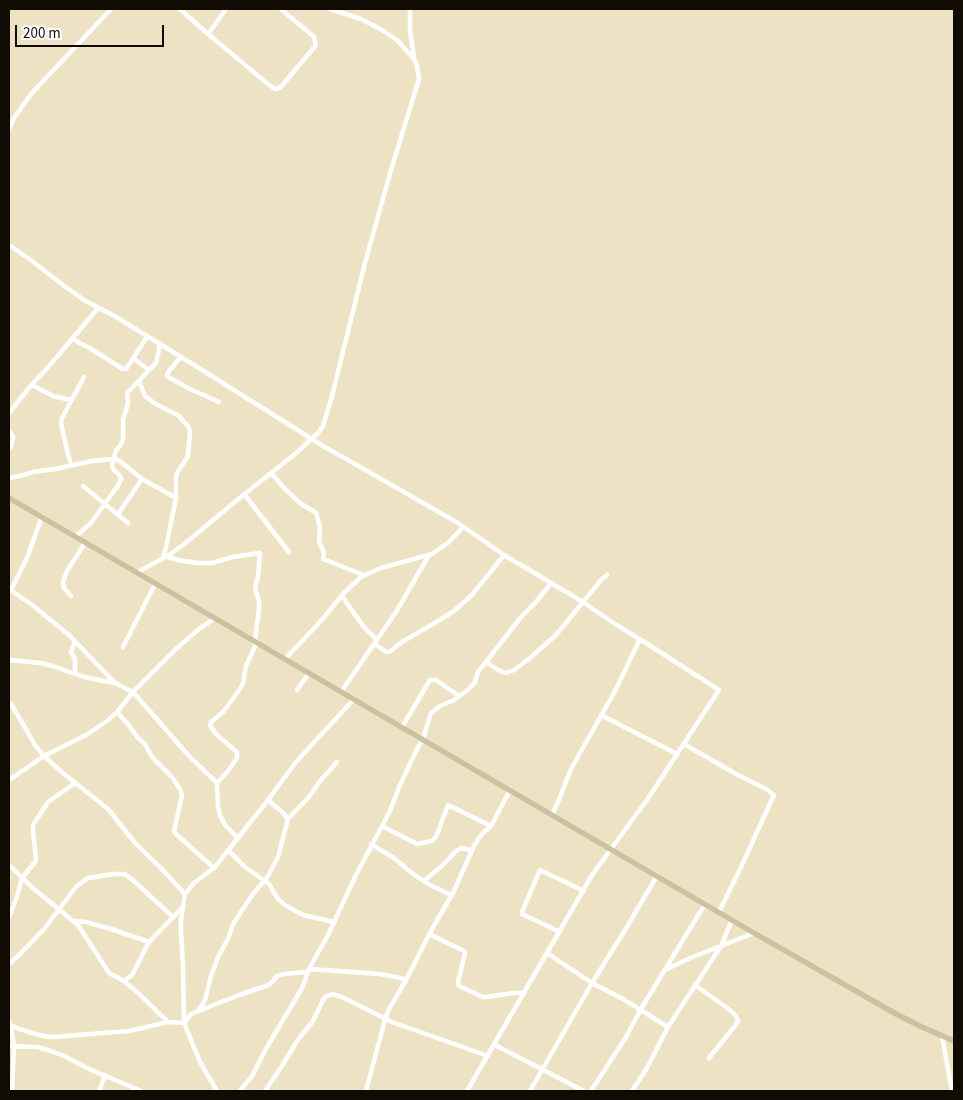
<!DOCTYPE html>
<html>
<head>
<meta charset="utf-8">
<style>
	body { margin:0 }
	#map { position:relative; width:963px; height:1100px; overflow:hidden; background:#ede3c4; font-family:"Source Sans 3",sans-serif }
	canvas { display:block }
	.frame { position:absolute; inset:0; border:10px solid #100c03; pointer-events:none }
	.scale { position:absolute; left:15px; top:25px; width:149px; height:22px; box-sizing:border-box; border:2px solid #100c03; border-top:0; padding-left:6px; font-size:15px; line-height:18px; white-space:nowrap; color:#100c03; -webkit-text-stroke:4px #fff; paint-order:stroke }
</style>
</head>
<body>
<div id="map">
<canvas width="963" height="1100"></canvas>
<div class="frame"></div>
<div class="scale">200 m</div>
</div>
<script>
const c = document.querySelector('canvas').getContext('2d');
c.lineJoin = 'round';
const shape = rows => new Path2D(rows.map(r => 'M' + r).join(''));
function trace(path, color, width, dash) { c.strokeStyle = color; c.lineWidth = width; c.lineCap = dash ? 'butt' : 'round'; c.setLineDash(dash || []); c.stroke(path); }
const street = shape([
	[180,9,208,34,268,84,275,89,280,88,316,45,314,37,281,9],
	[410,9,410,30,414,57],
	[208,34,226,9],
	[9,129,14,118,31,94,111,9],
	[9,245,28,258,63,285,84,300,116,317,199,368,323,446,362,468,458,523,504,555,583,602,615,624,646,643,719,690,649,797,592,875,467,1091],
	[73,339,91,349,123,369,126,369,132,360,134,359,149,370],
	[181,357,169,371,167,375,168,377,190,389,219,402],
	[132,360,147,337],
	[139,381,145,396,149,399,154,403,179,416,189,428,190,432,188,456,177,473,176,478,176,498,166,547,163,558],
	[32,385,53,396,71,400],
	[9,413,28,389,51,364,98,308],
	[9,431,11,433,13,437,12,444,9,449],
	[71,465,66,446,61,423,62,418,84,377],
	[271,473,285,489,300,503,316,513,320,527,319,542,324,552,323,559,364,575],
	[9,478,20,476,33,472,55,469,92,461,114,459,120,461,142,479,176,498],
	[83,486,128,523],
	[244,494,289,552],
	[118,514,142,479],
	[75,537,91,523,119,484,121,479,120,476,113,469,112,466,116,450,120,446,123,439,123,420,128,403,127,393,156,363,160,345],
	[165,556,178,560,198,563,212,563,233,557,260,553,258,577,255,586,256,592,259,601,259,609,255,641],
	[136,573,169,555,183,545,242,496,295,454,318,433,323,426,332,396,365,263,391,170,419,79,417,66,414,59,397,40,382,30,361,19,330,9],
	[9,589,31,604,69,635,115,683,133,692,189,756,217,783],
	[11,590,27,558,42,516],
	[71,596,64,588,63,582,67,571,85,543],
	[342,596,363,626,377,640],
	[375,644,386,652,389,652,402,642,433,624,454,611,472,595,504,555],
	[123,647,155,584],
	[285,659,319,623,344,593,361,577,381,568,432,554,449,542,463,527],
	[9,660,40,663,53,666,84,677,114,683],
	[486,662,498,670,506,673,514,670,530,658,556,635,601,580,607,575],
	[75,673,75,659,71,652,75,641],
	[297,690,309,673],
	[341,692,396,612,429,555],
	[11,704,23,724,35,745,44,756,64,774,108,809,136,844,160,867,185,894],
	[117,712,128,724,138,738,145,744,152,757,172,777,180,789,182,795,175,827,174,831,176,834,214,868],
	[601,715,677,754],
	[402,727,430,680,436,680,459,696],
	[684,744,736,774,766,789,774,795,741,867,719,912],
	[9,780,44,756,86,735,107,721,117,712,133,692,176,649,199,629,215,618],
	[552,815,558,802,571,769,615,691,640,639],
	[288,819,309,797,320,781,337,762],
	[382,826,417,844,432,841,436,837,448,805,491,826],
	[238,838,226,826,220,816,218,806,217,788,217,783,228,771,237,758,237,752,216,734,210,725,211,722,223,712,240,689,243,683,246,666,257,642],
	[371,844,394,858,413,874,428,884,451,895],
	[228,850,245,867,269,884,278,899,285,905,303,915,334,922],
	[9,865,34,889,78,925,109,973,124,981,136,991,168,1022],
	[657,876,625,930,592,983,623,999,668,1027],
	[424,881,444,864,456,851,462,848,472,851],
	[9,917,17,897,22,878,35,862,36,858,33,832,33,825,48,802,75,783],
	[74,921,86,922,111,929,149,942],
	[560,932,522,914,522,912,540,870,584,891],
	[429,934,464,951,465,953,458,982,459,986,483,997,487,997,513,993,523,993],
	[9,964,19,955,44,929,76,887,85,880,89,878,113,874,125,874,136,883,173,917],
	[309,969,380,974,397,977,406,980],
	[665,970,690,958,754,933],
	[124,981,132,975,149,942,182,908],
	[695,985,730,1010,736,1016,738,1021,734,1027,709,1058],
	[198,1011,205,1000,211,976,218,957,228,939,233,924,253,894,268,876,278,857,288,819,282,812,268,800],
	[9,1021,11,1026,14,1046,12,1091],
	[11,1026,35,1034,44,1036,53,1037,129,1031,168,1022,184,1023,191,1014,239,995,269,985,273,981,277,976,284,974,307,972],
	[942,1036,952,1091],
	[495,1045,584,1091],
	[9,1046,37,1047,48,1050,64,1056,89,1069,141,1091],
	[99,1091,105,1075],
	[217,1091,200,1062,184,1023,183,966,181,933,181,920,185,894,194,883,214,868,265,804,296,762,354,699],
	[240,1091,252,1076,267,1047,302,988,309,969,328,935,356,875,390,811,400,785,417,749,423,739,431,713,440,706,454,700,470,688,475,682,478,672,521,617,536,602,551,583],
	[265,1091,282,1066,297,1041,313,1021,322,1002,325,997,332,994,342,997,392,1022,488,1056],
	[366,1091,386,1016,389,1009,406,980,432,929,453,893,474,846,481,835,491,826,510,790],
	[530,1091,592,983,547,953],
	[591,1091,626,1037,641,1009,705,904],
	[632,1091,647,1068,668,1027,721,946,732,920]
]);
const secondary = shape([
	[9,498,754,933,898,1015,920,1026,954,1041]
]);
trace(street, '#fff', 4.5);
trace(secondary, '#ccc1a0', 5.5);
</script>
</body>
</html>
